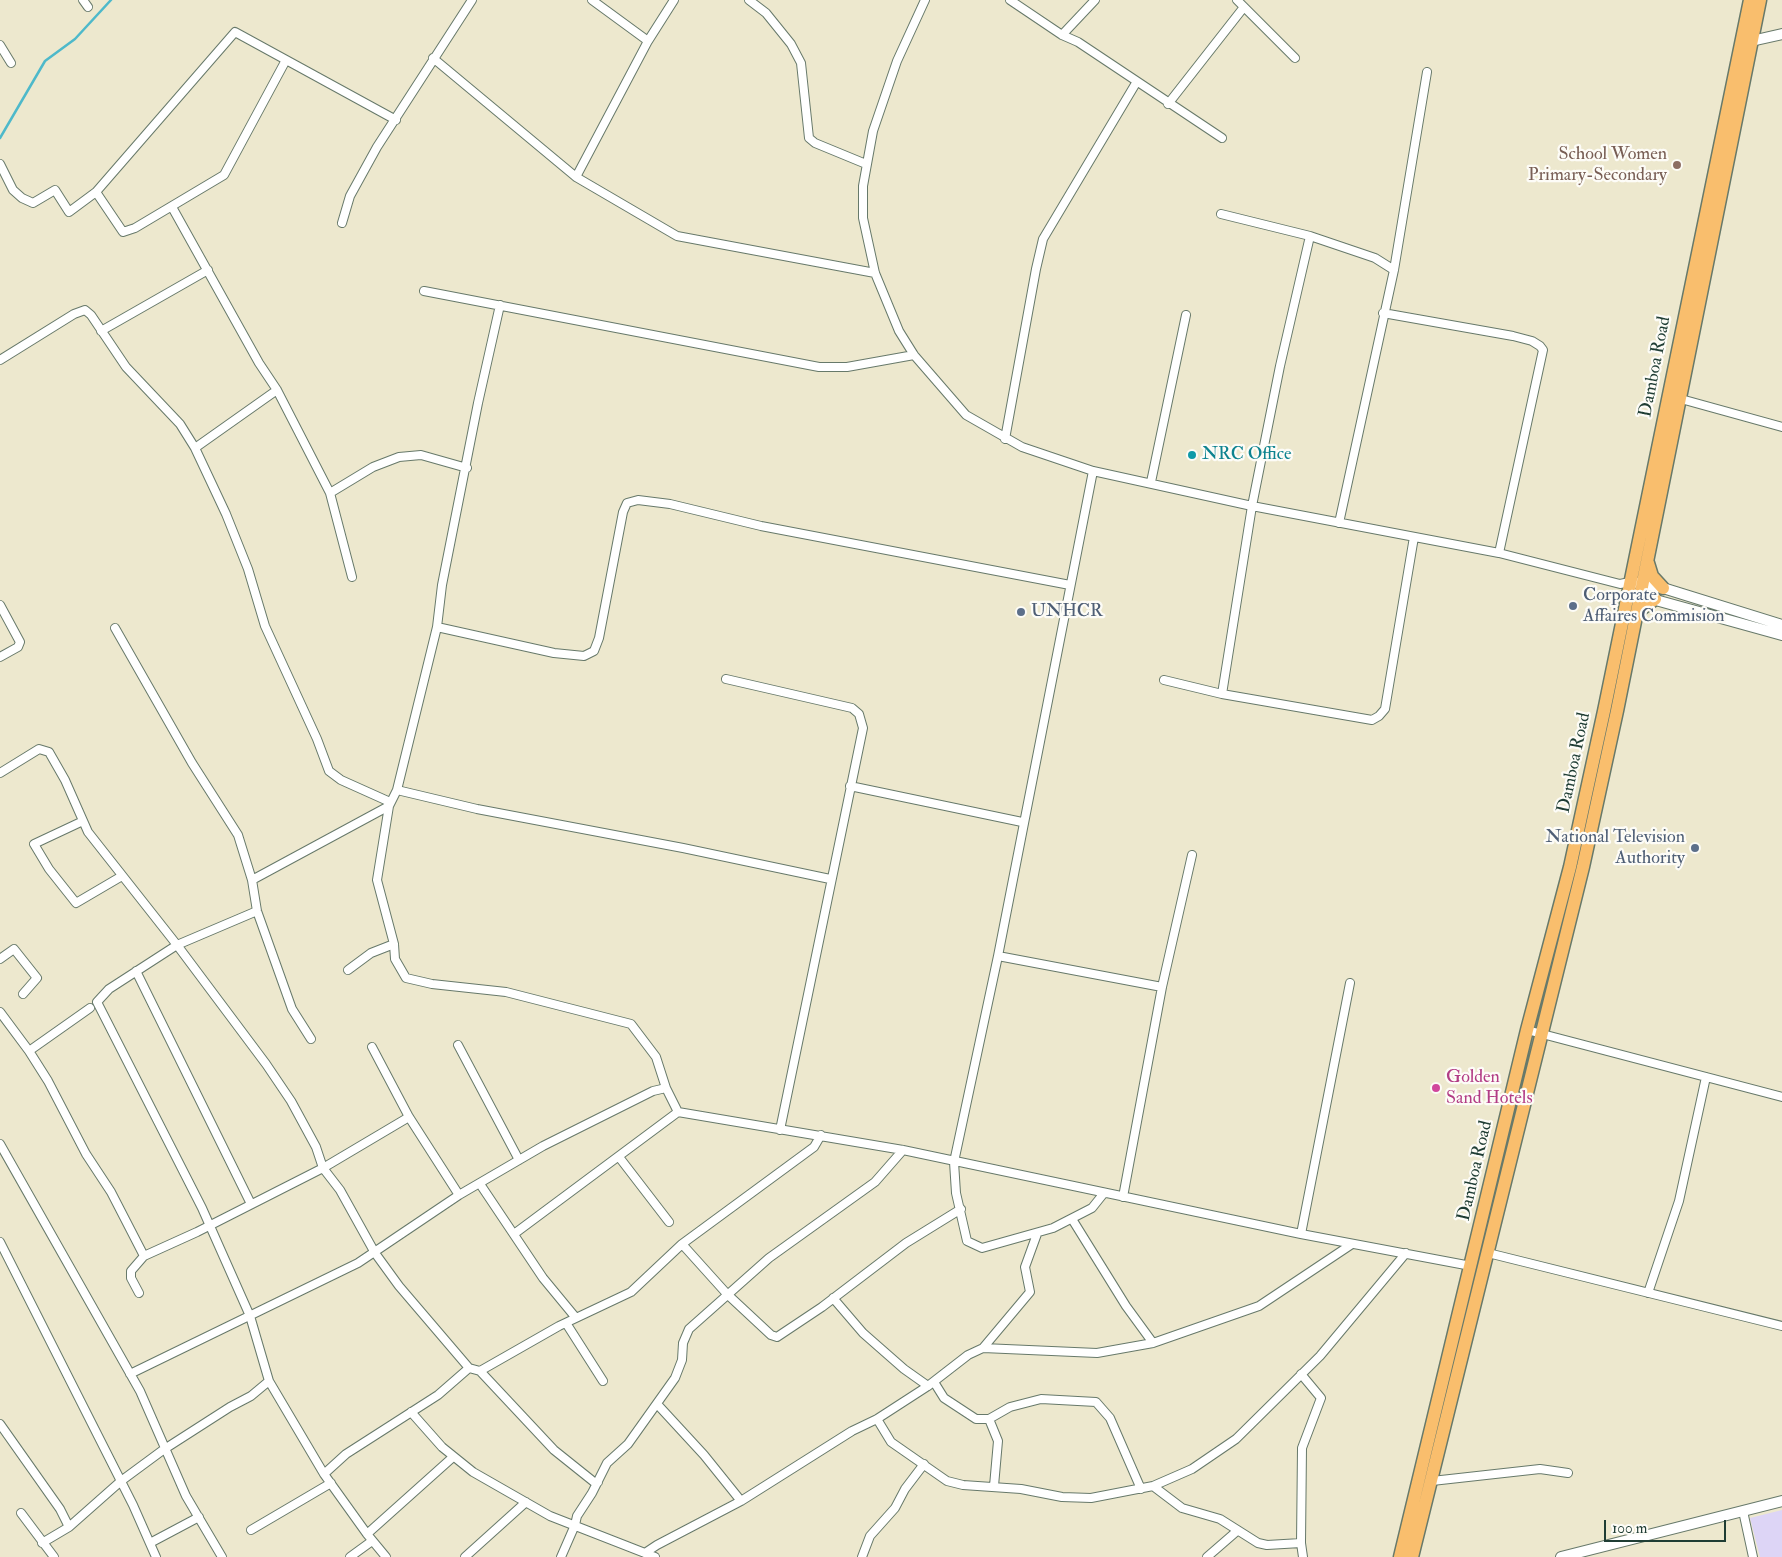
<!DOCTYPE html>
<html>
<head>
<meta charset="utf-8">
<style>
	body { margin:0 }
	#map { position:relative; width:1782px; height:1557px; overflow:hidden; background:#ede8ce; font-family:"IM FELL Double Pica",serif }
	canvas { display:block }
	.scale { position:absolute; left:1604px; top:1520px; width:122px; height:22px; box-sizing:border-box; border:2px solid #1f3d34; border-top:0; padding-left:6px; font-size:15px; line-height:18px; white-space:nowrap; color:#1f3d34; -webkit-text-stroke:4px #fdfcf7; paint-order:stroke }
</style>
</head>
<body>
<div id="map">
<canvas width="1782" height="1557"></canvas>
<div class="scale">100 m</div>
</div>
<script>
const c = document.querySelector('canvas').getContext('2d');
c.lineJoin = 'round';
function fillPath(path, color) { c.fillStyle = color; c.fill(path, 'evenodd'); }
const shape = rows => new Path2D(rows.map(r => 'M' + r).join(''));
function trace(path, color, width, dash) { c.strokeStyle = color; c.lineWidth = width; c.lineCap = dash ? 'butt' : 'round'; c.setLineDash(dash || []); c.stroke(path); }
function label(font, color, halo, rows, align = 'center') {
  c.font = font + ' "IM FELL Double Pica",serif'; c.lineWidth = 4.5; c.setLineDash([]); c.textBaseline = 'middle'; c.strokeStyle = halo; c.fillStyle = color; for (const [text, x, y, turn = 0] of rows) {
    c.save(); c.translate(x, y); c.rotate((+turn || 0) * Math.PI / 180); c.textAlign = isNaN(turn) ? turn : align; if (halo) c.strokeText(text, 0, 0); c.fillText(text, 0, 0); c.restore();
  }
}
const built = shape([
	[1782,1510,1782,1557,1760,1557,1750,1518]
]);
const stream = shape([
	[0,138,45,61,75,39,111,0]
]);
const minor = shape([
	[83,0,88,7],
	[592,0,648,41],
	[749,0,766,13,791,44,801,63,809,138,815,143,866,164],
	[925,0,897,61,873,131,863,186,863,218,875,273,899,331,914,355,966,415,1022,447,1093,471,1252,506,1499,553,1620,584,1630,582],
	[1010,0,1062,35,1078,42,1222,138],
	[1237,0,1295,58],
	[1062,35,1095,0],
	[0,45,11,63],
	[433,58,576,177,677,236,875,273],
	[1168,104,1244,7],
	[0,164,13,190,22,198,33,203,55,190,69,212,96,192,123,232,135,228,224,175,286,60],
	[576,177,648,41,674,0],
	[96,192,235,32,396,120],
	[172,207,259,363,277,390,330,493,352,577],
	[1221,214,1310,236,1375,258,1394,270],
	[342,223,350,196,377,147,472,0],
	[424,291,819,367,847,367,914,355],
	[1383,313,1513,336,1532,341,1540,346,1543,350,1499,553],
	[101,331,208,270],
	[0,360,74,314,85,310,91,315,126,367,180,424,195,448,226,514,248,569,265,626,317,739,329,771,341,780,390,802],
	[1681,399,1782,427],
	[1005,439,1036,269,1043,239,1136,83],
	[195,448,277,390],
	[1093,471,998,956,954,1162,956,1193,967,1241,982,1248,1053,1228,1092,1208,1104,1193],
	[1151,482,1186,315],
	[330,493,373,467,399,457,421,455,467,468],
	[1339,523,1394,270,1427,72],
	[0,605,20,642,18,647,0,657],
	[437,627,554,653,584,656,594,651,599,638,623,512,627,503,638,500,670,504,761,526,1070,585],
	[115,628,192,763,238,835,252,880,257,911,292,1009,311,1039],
	[726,679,852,708,859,714,863,728,780,1130],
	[1164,680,1222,694,1372,720,1379,716,1385,709,1414,537],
	[1222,694,1252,506,1280,366,1310,236],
	[0,773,39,749,49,752,65,780,88,832,177,945,266,1064,291,1101,316,1147,323,1168,340,1190,375,1253,399,1286,469,1368,480,1371,554,1450,594,1482,598,1482],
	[850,786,1022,822],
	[397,790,477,809,683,848,830,879],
	[389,806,377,880,394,944,395,959,406,978,432,984,506,992,631,1024,656,1057,666,1088],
	[83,821,34,844,49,869,76,903,122,876],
	[252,880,389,806,397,790,437,627,442,585,478,403,500,305],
	[257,911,177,945,109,989,97,1002,202,1208,250,1316,269,1381,324,1474,367,1534,386,1557],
	[998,956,1162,987],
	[0,959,14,949,37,978,23,994],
	[348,970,371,953,394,944],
	[136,971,251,1204],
	[0,1012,29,1051,48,1081,86,1154,111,1192,144,1256],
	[1527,1030,1782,1097],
	[458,1045,519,1160],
	[372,1047,409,1117,459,1195],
	[29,1051,90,1008],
	[0,1144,140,1391,186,1496,222,1557],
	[619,1157,669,1222],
	[480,1184,543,1278,576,1318],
	[1123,1197,1162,987,1192,855],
	[1072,1219,1126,1306,1153,1343],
	[514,1234,678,1112],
	[1301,1234,1350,983],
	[0,1242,133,1505,156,1557],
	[682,1244,727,1294,771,1335,777,1337,822,1307,906,1243,961,1209],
	[1488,1253,1782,1326],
	[139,1293,131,1278,131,1271,144,1256,197,1232,323,1168,409,1117],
	[1648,1293,1679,1201,1706,1077],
	[833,1298,863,1333,904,1369,928,1386],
	[566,1323,603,1381],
	[983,1348,1030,1292,1025,1267,1037,1234],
	[480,1371,559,1326,631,1292,682,1244,814,1147,821,1135],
	[130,1374,358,1263,459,1195,543,1146,653,1091,666,1088,678,1112,903,1150,1301,1234,1471,1266],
	[1301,1374,1321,1398,1302,1448,1301,1543,1303,1557],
	[934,1382,944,1398,976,1419,989,1419,1010,1407,1041,1399,1096,1402,1110,1418,1141,1489],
	[657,1404,704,1455,741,1501],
	[411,1412,442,1447,473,1472,550,1516,655,1557],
	[877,1419,891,1442,947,1481,963,1485,1021,1489,1062,1497,1091,1498,1153,1486,1192,1469,1236,1439,1320,1356,1406,1253],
	[989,1419,998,1441,994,1486],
	[0,1424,60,1509,69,1527],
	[324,1474,346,1454,438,1395,469,1368],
	[1432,1481,1540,1469,1568,1473],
	[1153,1486,1182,1508,1220,1519,1258,1543,1267,1545,1301,1543],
	[1743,1511,1753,1557],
	[21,1513,54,1557],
	[251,1530,331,1483],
	[367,1534,453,1457],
	[42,1543,69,1527,121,1481,163,1450,230,1407,251,1396,269,1381],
	[150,1543,199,1517],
	[645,1553,657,1545,741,1501,852,1431,877,1419,928,1386,968,1355,983,1348,1097,1353,1153,1343,1259,1306,1352,1244],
	[350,1557,372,1541],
	[465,1557,526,1502],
	[561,1557,575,1525,577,1516,592,1493,607,1463,628,1444,675,1378,682,1360,683,1343,689,1329,769,1258,875,1182,903,1150],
	[862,1557,870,1536,895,1508,905,1489,924,1464],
	[1207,1557,1237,1531]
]);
const tertiary = shape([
	[1747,42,1782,34],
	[1637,583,1663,588,1782,625],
	[1634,594,1782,635],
	[1561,1557,1782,1501]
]);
const primary = shape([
	[1648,563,1652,576,1663,588],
	[1637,616,1640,610,1655,599],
	[1400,1557,1527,1030,1570,867,1604,711,1750,0],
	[1412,1557,1583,867,1617,711,1760,0]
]);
const markers = [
	[1677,165,5,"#8d6e63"],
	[1192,455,5,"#0f9aa8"],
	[1573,606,5,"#5c6f8a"],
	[1021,612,5,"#5c6f8a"],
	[1695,848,5,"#5c6f8a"],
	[1436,1088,5,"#d1479c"]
];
const educationNames = [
	["School Women",1667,155],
	["Primary-Secondary",1667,176]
];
const streetNames = [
	["Damboa Road",1656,367,-79],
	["Damboa Road",1575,763,-78],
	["Damboa Road",1476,1171,-77]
];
const cultureNames = [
	["NRC Office",1202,455]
];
const serviceNames = [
	["Corporate",1583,596],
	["Affaires Commision",1583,617],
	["UNHCR",1031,612],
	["National Television",1685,838,"right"],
	["Authority",1685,859,"right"]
];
const hotelNames = [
	["Golden",1446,1078],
	["Sand Hotels",1446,1099]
];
fillPath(built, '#ddd5f6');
trace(stream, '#4eb9ca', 2.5);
trace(minor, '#67796a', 10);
trace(tertiary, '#67796a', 12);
trace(primary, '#67796a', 15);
trace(minor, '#fff', 8);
trace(tertiary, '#fff', 10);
trace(primary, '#f9be6d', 12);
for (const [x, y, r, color] of markers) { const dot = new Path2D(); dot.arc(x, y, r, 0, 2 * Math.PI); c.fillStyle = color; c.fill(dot); trace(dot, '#fdfcf7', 2); }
label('18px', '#785e54', '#fdfcf7', educationNames, 'right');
label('18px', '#1f3d34', '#fdfcf7', streetNames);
label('18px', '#0d838f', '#fdfcf7', cultureNames, 'left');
label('18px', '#4e5e75', '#fdfcf7', serviceNames, 'left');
label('18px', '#b23c85', '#fdfcf7', hotelNames, 'left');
</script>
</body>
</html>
